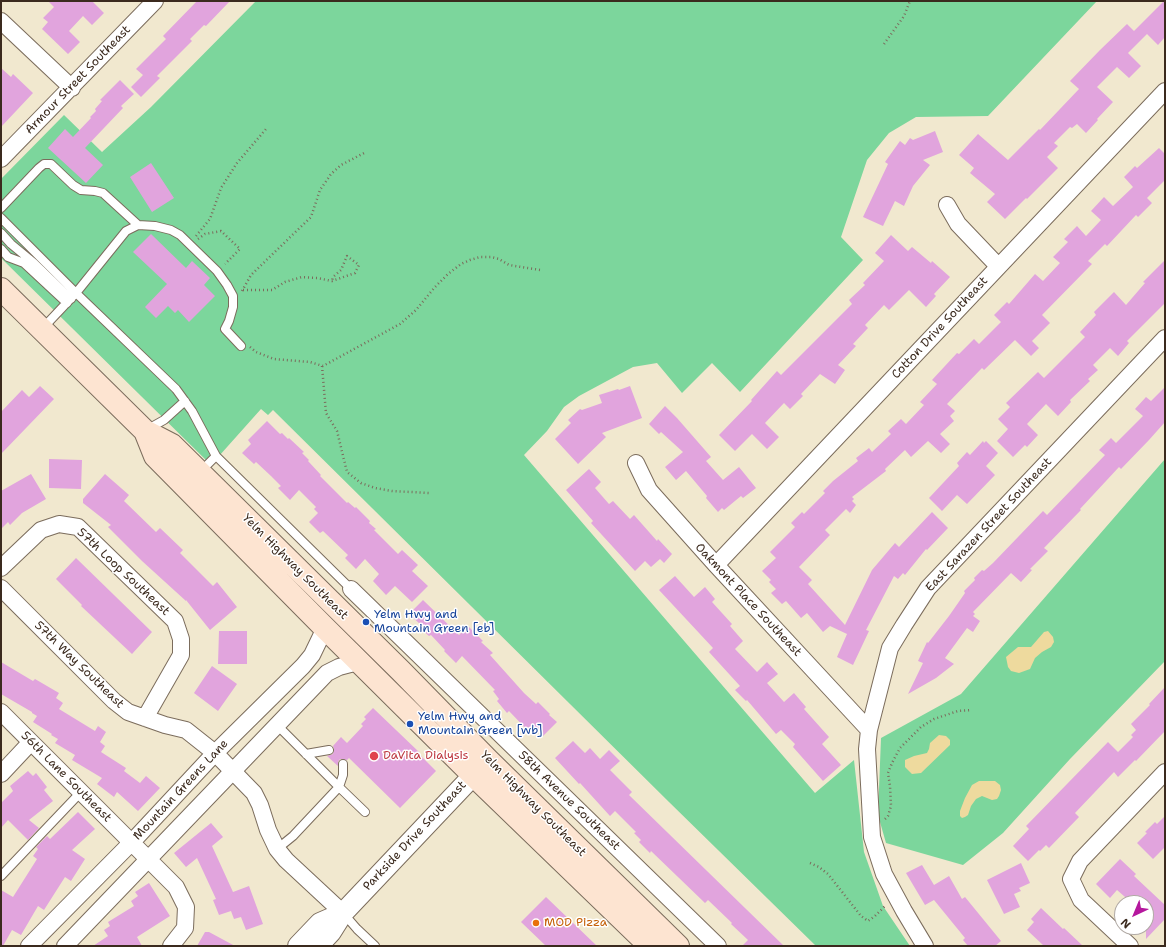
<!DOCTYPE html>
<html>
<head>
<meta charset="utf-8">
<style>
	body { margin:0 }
	#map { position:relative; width:1166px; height:947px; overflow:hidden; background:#f1e8cf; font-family:"Shantell Sans",sans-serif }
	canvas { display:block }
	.frame { position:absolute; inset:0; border:2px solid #3b2a1e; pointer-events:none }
	.north { position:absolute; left:1114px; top:895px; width:40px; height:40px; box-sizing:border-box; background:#fff; border:1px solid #b1aaa5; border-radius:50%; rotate:224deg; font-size:11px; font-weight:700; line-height:16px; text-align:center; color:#3b2a1e }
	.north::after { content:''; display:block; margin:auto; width:14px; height:18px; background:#b5179e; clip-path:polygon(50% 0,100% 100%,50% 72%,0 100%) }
</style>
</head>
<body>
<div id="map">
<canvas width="1166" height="947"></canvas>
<div class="frame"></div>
<div class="north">N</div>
</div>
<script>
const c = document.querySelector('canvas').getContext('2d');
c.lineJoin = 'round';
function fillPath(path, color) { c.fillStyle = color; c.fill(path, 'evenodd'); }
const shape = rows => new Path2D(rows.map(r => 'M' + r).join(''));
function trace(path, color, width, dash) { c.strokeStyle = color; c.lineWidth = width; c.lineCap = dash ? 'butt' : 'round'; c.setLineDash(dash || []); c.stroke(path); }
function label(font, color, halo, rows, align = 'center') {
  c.font = font + ' "Shantell Sans",sans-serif'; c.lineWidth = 3; c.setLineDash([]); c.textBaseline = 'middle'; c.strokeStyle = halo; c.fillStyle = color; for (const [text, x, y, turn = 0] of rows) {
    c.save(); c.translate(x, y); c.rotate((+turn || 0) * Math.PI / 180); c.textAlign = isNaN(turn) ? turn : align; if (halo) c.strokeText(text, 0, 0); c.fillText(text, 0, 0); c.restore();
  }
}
const green = shape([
	[256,1,1097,1,988,116,916,117,889,133,867,160,841,237,863,260,740,392,712,363,682,393,657,363,633,367,579,396,564,407,547,431,524,455,815,793,854,760,864,852,883,906,910,946,816,946,669,802,273,410,268,415,261,409,211,465,1,258,1,179,64,115,102,152,151,107],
	[1165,459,1165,661,1070,759,1003,833,963,865,886,843,878,815,881,738,961,694]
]);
const sand = shape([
	[1048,631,1053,637,1054,642,1051,647,1042,652,1035,658,1030,669,1019,673,1011,671,1008,667,1006,657,1018,647,1031,647,1044,632],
	[939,735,946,736,950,740,950,745,921,773,912,774,905,767,905,760,914,756,927,753,929,749,930,743],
	[979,781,995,781,1000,785,1001,790,999,796,997,799,992,800,982,796,976,799,971,806,968,815,965,817,962,818,960,816,960,811,965,798,972,785]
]);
const building = shape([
	[48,1,92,1,104,13,92,25,83,16,69,31,80,42,68,54,42,29,48,22,43,18,54,7],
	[197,1,230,1,206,26,204,25,190,39,192,41,157,76,160,78,141,97,131,87,143,75,136,69,166,39,163,36],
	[1164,1,1165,1,1165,37,1158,45,1147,34,1128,53,1141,66,1129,78,1117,67,1097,87,1113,102,1097,119,1098,120,1086,133,1077,124,1072,128,1070,127,1054,143,1058,146,1047,157,1058,168,1027,199,1026,198,1005,219,987,202,995,194,970,173,974,168,959,155,978,134,1008,160,1039,129,1040,130,1079,89,1070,81,1100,50,1127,24,1134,31],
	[1,68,11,77,13,74,33,93,1,127],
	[120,80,134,94,121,106,123,108,85,148,103,165,86,183,48,148,65,129,73,137,91,118,90,117,96,111,95,109,102,101,100,100],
	[935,131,943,152,923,160,930,165,913,186,904,206,895,201,883,226,863,217,888,164,885,162,900,141,905,145,910,138,913,140],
	[1159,148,1165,154,1165,180,1147,198,1152,203,1138,217,1136,215,1107,246,1105,244,1088,261,1092,264,1042,315,1050,323,1032,341,1039,348,1031,356,1015,340,984,370,982,368,947,404,955,411,950,416,954,421,940,434,950,444,941,453,928,441,911,457,905,450,885,469,886,471,852,497,854,499,852,501,856,505,850,513,846,509,825,530,830,535,799,567,812,580,808,584,845,625,872,570,895,543,899,547,932,512,948,528,927,550,926,549,905,575,903,573,898,579,894,576,866,630,869,631,853,665,837,657,847,634,830,626,823,632,807,613,801,618,786,601,782,604,771,593,776,589,769,582,771,580,762,571,776,558,770,552,795,527,791,523,802,512,804,514,825,493,823,491,833,481,858,461,856,458,869,448,872,452,891,434,888,431,901,419,906,424,924,405,920,402,937,384,932,380,957,353,959,354,974,339,979,344,1001,322,994,315,1007,302,1009,304,1035,274,1043,281,1060,263,1053,257,1068,242,1064,239,1077,226,1086,236,1101,220,1091,211,1104,197,1113,206,1133,187,1124,177,1135,166,1137,168],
	[151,163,174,198,152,212,130,177],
	[151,234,186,268,192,261,210,278,204,285,215,296,189,322,178,310,175,313,168,306,156,318,145,307,167,284,133,252],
	[891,235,908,251,912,247,931,263,932,261,950,277,934,294,936,296,926,307,909,290,889,310,884,305,865,325,868,328,853,344,856,346,838,365,845,370,835,384,820,374,801,394,803,396,790,409,784,403,765,423,779,437,767,449,752,434,735,451,719,435,752,401,751,400,777,371,781,375,852,304,849,300,865,285,863,283,884,261,875,253],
	[1165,260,1165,303,1127,341,1129,343,1118,356,1110,348,1093,365,1098,370,1088,379,1090,381,1070,400,1071,402,1058,416,1046,404,1027,424,1038,435,1027,447,1025,445,1013,457,997,441,1008,429,998,419,1010,407,1006,403,1038,372,1044,378,1085,337,1080,332,1096,315,1094,312,1114,292,1126,305,1145,283,1143,282],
	[40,386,54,399,1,454,1,412,22,390,29,397],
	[630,386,642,418,602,433,606,437,578,464,555,439,571,423,568,420,580,409,582,410,602,403,599,395,618,389,619,390],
	[1165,387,1165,422,1149,440,1121,469,1119,467,1080,509,1081,510,1044,548,1048,551,1030,569,1032,570,1021,582,1011,573,973,612,975,614,973,616,980,621,973,632,967,628,945,658,954,664,936,678,908,694,923,663,918,661,927,642,928,643,949,616,965,593,964,591,975,580,974,578,982,570,984,571,993,563,1043,511,1047,515,1105,455,1099,450,1111,438,1116,443,1143,416,1135,409,1146,397,1151,401],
	[665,406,677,418,711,457,706,461,723,480,739,467,756,488,743,498,741,496,724,510,722,508,718,512,706,498,707,496,686,471,676,480,665,467,683,452,661,432,659,434,649,424],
	[267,421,280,434,282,433,288,439,289,438,304,452,302,453,309,460,308,461,321,475,320,476,347,503,348,502,355,508,356,507,370,521,369,523,376,529,374,530,398,554,402,550,418,565,412,571,428,586,412,602,395,586,386,595,373,581,379,574,365,559,356,569,345,558,348,555,323,531,320,533,309,522,318,513,314,509,316,507,299,490,290,500,278,488,281,486,271,476,256,462,254,464,242,453,251,444,248,440],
	[983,441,984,443,986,441,998,453,986,466,995,475,967,504,957,495,942,511,929,498,959,466,957,463,967,452,970,455],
	[49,459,82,460,81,489,49,488],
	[589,469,601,482,595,488,609,504,613,501,630,519,634,515,657,541,658,539,672,554,664,563,660,559,651,567,645,561,635,571,591,523,593,521,566,490],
	[31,474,46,499,22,513,10,525,8,522,1,529,1,491],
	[105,474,129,495,124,501,156,532,160,528,183,550,180,553,213,586,217,582,237,607,210,630,186,600,186,601,142,561,108,527,111,525,83,503,83,499],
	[76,558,152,632,132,654,81,606,82,605,56,579],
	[675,576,694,597,705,587,715,599,712,602,732,624,730,626,743,641,735,649,757,672,767,662,778,674,767,683,784,702,794,693,806,707,804,709,829,737,822,744,841,765,823,781,793,747,795,744,781,730,776,734,747,700,746,701,735,690,740,686,709,652,713,648,659,590],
	[423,600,459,635,468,626,483,641,481,642,493,653,490,655,524,693,536,704,538,702,550,714,549,715,557,722,543,736,536,729,531,734,509,711,507,713,497,701,499,699,493,691,495,690,462,656,456,663,444,651,445,650,431,635,429,636,419,627,421,625,409,614],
	[219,631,247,631,247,664,218,664],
	[1,662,33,681,35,679,59,693,56,698,63,703,59,709,95,731,98,726,106,732,100,742,105,746,101,752,126,768,124,771,140,783,146,776,160,788,138,811,117,792,114,797,97,784,102,778,72,760,75,755,55,743,58,739,51,735,52,734,33,722,37,716,32,713,32,712,1,694],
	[212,666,237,684,218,711,194,693],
	[1165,687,1165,731,1136,761,1135,760,1118,777,1114,772,1075,813,1079,817,1049,848,1046,845,1040,851,1039,850,1028,861,1013,846,1029,829,1026,826,1108,742,1118,752,1133,737,1131,735,1136,730,1131,724,1150,705,1149,704],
	[373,708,419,752,418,753,436,771,400,808,349,758,347,760,343,759,340,759,338,762,338,766,327,756,333,754,334,749,333,746,341,737,347,743,363,726,361,724,366,719,364,717],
	[573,741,585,753,590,748,600,759,609,750,620,761,610,770,632,792,629,795,784,946,742,946,748,940,731,924,732,923,708,900,705,903,651,851,650,853,639,842,641,840,634,833,636,832,615,811,610,816,580,783,579,784,555,758],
	[28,771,33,776,36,773,47,787,44,790,53,801,29,820,39,828,28,840,8,820,1,828,1,803,13,791,10,786],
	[78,812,95,829,72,850,85,859,71,881,65,877,44,910,38,906,21,935,12,930,3,946,1,946,1,890,13,897,37,859,33,856,38,849,36,847,47,836,50,839],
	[1165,816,1165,847,1153,859,1137,843,1147,833,1145,832,1155,822,1157,824],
	[211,823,223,837,212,846,233,892,249,886,263,924,246,930,241,917,234,919,231,911,219,915,213,900,216,899,197,858,186,867,174,853],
	[1120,859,1136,874,1134,876,1165,905,1165,919,1146,939,1146,903,1132,903,1117,890,1110,898,1096,884],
	[1021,863,1030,883,1019,888,1021,891,1014,894,1020,907,1004,914,987,880],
	[922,865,934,885,949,876,962,899,965,897,1001,941,995,946,968,946,963,940,965,938,934,900,925,905,906,873],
	[149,883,170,916,137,937,142,946,93,946,108,936,104,930,110,926,108,922,134,906,131,901,138,896,135,892],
	[546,897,597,946,546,946,521,922],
	[1041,908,1063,929,1064,928,1083,946,1044,946,1027,930,1034,922,1031,919],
	[205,932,209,932,235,946,197,946]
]);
const path = shape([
	[884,44,904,16,910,1],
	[196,236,210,219,221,188,237,163,266,129],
	[198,239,205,234,221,231,240,249,225,264],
	[243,290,272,290,285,282,302,277,317,278,332,281,355,273,359,265,347,256,341,270,333,277,332,281],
	[242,291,251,275,311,217,320,190,331,174,341,165,366,152],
	[250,347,256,352,274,359,310,362,323,366,400,324,416,310,435,287,448,274,461,264,470,260,480,257,491,257,499,259,509,265,540,270],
	[322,366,326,413,337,431,347,472,361,483,375,488,392,491,429,493],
	[885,819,888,816,891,806,890,786,888,773,892,763,900,748,921,727,934,719,958,711,971,710],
	[810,863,819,867,828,874,861,916,868,921,875,916,886,905]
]);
const service = shape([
	[1,208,39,168,44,164,51,164,73,185,81,190,95,191,103,193,138,225],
	[1,218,76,293,176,389,192,411,216,456,208,464],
	[1,233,11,244,34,263,71,299],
	[1,249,8,257,24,263,67,303],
	[42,329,76,293,126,231,138,225,155,226,171,230,180,235,217,271,227,285,233,296,233,307,229,321,225,329,241,346],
	[148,429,164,420,185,401],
	[216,456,351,589],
	[277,725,339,787,343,775,343,764],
	[306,754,329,750],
	[277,849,293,836,339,787,365,812],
	[1,876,81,792],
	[344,914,357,929,375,946]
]);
const minor = shape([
	[1,21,72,88],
	[1,159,155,1],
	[947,205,958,224,998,266],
	[636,463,649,490,716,565,869,730],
	[716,565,1165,91],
	[1,568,41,530,59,524,78,527,175,621,181,639,181,655,145,718],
	[1,588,114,701,128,712,165,725,186,730,215,753,254,793,260,805,268,830,277,849,286,860,343,913],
	[351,589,718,946],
	[1,712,176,887,186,907,185,928,171,946],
	[1,774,31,742],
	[29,946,132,842,215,753,303,666,312,655,325,628],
	[65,946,327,673,339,667,358,662],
	[925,946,904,911,884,874,872,837,867,749,869,730,890,648,904,625,928,588,1165,338],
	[1130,946,1081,900,1071,879,1080,861,1165,772]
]);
const tertiary = shape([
	[298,946,320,923,343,913],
	[318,946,331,932,343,913,485,763]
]);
const secondary = shape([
	[1,289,145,431,172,445,401,671,488,760,678,946],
	[145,431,155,456,325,628,473,775,650,946]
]);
const markers = [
	[366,622,4,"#1a4fb4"],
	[410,724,4,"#1a4fb4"],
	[374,756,5,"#e0444e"],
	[536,923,4,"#e8710a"]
];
const streetNames = [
	["Armour Street Southeast",78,80,-46],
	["Cotton Drive Southeast",940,328,-47],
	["East Sarazen Street Southeast",989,525,-47],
	["Yelm Highway Southeast",295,567,45],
	["57th Loop Southeast",123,572,43],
	["Oakmont Place Southeast",748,600,47],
	["57th Way Southeast",79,665,44],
	["56th Lane Southeast",66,777,45],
	["Mountain Greens Lane",181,790,-47],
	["58th Avenue Southeast",569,801,44],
	["Yelm Highway Southeast",533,804,45],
	["Parkside Drive Southeast",415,836,-47]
];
const transitNames = [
	["Yelm Hwy and",374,615],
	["Mountain Green [eb]",374,629],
	["Yelm Hwy and",418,717],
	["Mountain Green [wb]",418,731]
];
const healthNames = [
	["DaVita Dialysis",383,756]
];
const foodNames = [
	["MOD Pizza",544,923]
];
fillPath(green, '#7cd69c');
fillPath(sand, '#eeda9e');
fillPath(building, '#e1a4dd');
trace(service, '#7b6c5c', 10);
trace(minor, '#7b6c5c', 18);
trace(tertiary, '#7b6c5c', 22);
trace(secondary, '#7b6c5c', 24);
trace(path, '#7b6c5c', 2.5, [1, 3]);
trace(service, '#fff', 8);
trace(minor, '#fff', 16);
trace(tertiary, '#fff', 20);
trace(secondary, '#fde4d1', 22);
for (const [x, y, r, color] of markers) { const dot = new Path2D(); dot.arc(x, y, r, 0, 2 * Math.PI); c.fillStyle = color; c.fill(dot); trace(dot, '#fff', 1.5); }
label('12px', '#3b2a1e', '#fff', streetNames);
label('12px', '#164399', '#fff', transitNames, 'left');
label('12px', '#be3a42', '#fff', healthNames, 'left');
label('12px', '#c56008', '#fff', foodNames, 'left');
</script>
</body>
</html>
